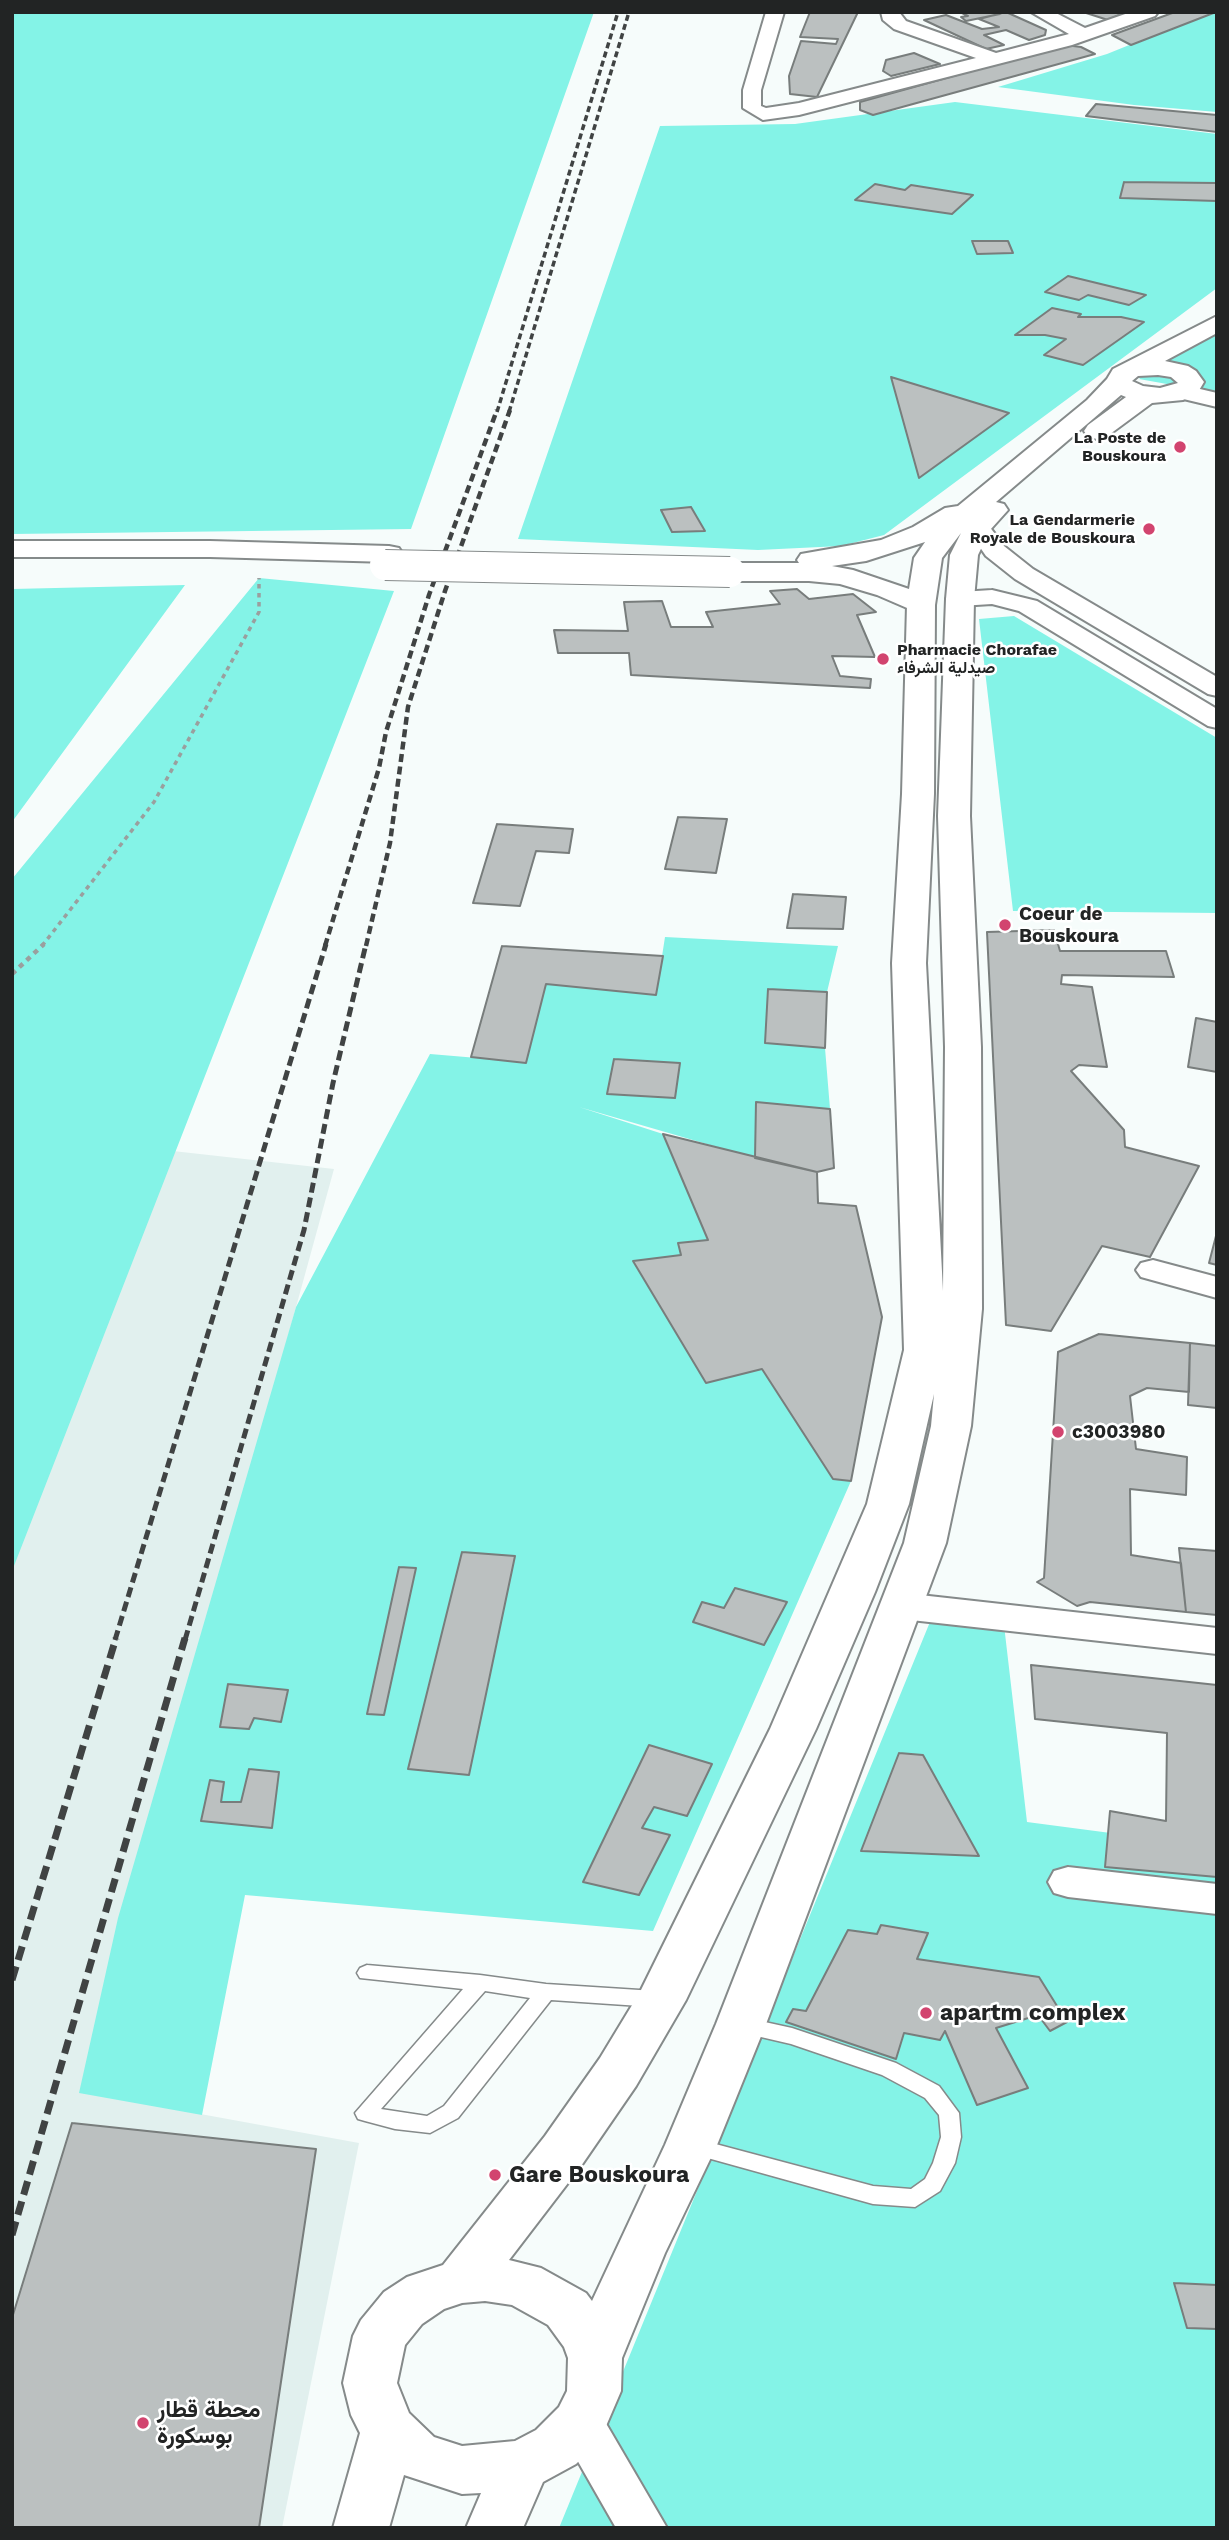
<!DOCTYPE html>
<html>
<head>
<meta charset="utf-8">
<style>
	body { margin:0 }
	#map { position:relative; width:1229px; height:2540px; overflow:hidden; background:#f6fcfb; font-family:"Work Sans",sans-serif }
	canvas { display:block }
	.frame { position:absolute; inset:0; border:14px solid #222424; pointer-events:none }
</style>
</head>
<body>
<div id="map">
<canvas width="1229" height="2540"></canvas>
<div class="frame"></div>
</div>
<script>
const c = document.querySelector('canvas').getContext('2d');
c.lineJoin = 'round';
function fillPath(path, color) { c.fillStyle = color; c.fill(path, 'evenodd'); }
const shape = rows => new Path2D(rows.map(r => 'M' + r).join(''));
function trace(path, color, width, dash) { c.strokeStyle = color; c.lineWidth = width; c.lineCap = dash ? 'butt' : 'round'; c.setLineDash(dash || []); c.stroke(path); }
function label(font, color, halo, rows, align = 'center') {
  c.font = font + ' "Work Sans",Vazirmatn,sans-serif'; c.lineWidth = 5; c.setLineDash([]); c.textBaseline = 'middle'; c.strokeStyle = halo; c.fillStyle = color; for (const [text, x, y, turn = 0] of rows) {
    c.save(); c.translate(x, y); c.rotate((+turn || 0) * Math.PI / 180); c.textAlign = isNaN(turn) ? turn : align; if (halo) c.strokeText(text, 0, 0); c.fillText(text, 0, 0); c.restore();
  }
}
const built = shape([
	[164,1150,334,1169,80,2092,359,2143,282,2528,12,2528,12,1550]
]);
const green = shape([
	[12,12,594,12,411,529,12,534],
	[1211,12,1217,12,1217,112,1134,105,998,87,1107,54],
	[955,102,1217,134,1217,288,884,535,841,546,758,550,518,539,660,126,795,124],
	[1217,319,1217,393,1139,379],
	[259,578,394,591,12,1571,12,879],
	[185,585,12,822,12,589],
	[1014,616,1217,738,1217,913,1013,911,979,619],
	[665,937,838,946,827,992,768,989,766,1043,825,1048,830,1109,756,1102,755,1158,579,1107,663,1134,708,1240,678,1243,681,1255,633,1261,706,1382,762,1369,833,1479,851,1481,653,1931,245,1895,202,2115,79,2093,118,1918,296,1307,430,1054,525,1062,546,984,656,995],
	[932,1617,1004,1625,1027,1822,1217,1847,1217,2528,559,2528]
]);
const building = shape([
	[810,12,858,12,817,97,790,94,789,76,801,41,836,44,838,39,800,37,810,12],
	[997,12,1000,14,966,21,961,17,968,16,962,13,966,12,997,12],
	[1006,12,1046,30,1045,35,1029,40,1006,30,984,35,1004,45,986,49,924,20,946,15,982,29,999,27,979,19,1006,12],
	[1083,12,1126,12,1108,20,1083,12],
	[1175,12,1216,12,1131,45,1112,35,1175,12],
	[1065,45,1081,47,1095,54,873,115,860,110,860,102,1065,45],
	[914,53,940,64,891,76,883,71,886,60,914,53],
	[1096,104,1217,115,1217,132,1086,116,1096,104],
	[1124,182,1217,183,1217,201,1120,198,1124,182],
	[875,184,905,190,911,185,973,195,952,214,855,200,875,184],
	[972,241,1008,241,1013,253,977,254,972,241],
	[1068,276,1146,295,1129,305,1088,295,1079,300,1045,292,1068,276],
	[1052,308,1081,314,1078,317,1121,317,1144,322,1083,365,1044,355,1066,339,1045,335,1015,335,1052,308],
	[891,377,1009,413,919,478,891,377],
	[691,507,705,531,672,532,661,510,691,507],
	[797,589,809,599,853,594,876,612,857,615,875,657,832,656,840,676,871,679,870,688,631,675,629,653,558,653,554,630,628,631,624,602,662,601,671,627,713,627,706,612,780,604,770,591,797,589],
	[678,817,727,819,716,873,665,869,678,817],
	[497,824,573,829,569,853,536,851,520,906,473,903,497,824],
	[793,894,846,897,843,929,787,928,793,894],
	[1054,930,1060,951,1166,951,1174,977,1062,975,1061,984,1092,987,1107,1067,1079,1065,1071,1071,1124,1130,1125,1147,1199,1166,1150,1257,1102,1246,1051,1331,1006,1325,987,932,1054,930],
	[502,946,663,956,656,995,546,984,526,1063,471,1057,502,946],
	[768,989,827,992,825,1048,765,1043,768,989],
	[1196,1018,1217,1022,1217,1072,1188,1067,1196,1018],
	[614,1059,680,1063,675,1098,607,1094,614,1059],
	[756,1102,830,1109,834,1168,817,1172,755,1158,756,1102],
	[663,1134,817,1172,818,1203,856,1206,882,1317,851,1481,833,1479,762,1369,706,1383,633,1261,681,1255,678,1243,708,1240,663,1134],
	[1217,1232,1217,1265,1209,1263,1217,1232],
	[1099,1334,1190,1343,1189,1392,1147,1388,1130,1396,1136,1449,1187,1457,1186,1495,1130,1489,1131,1555,1181,1563,1186,1612,1090,1602,1077,1606,1037,1582,1044,1578,1058,1352,1099,1334],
	[1190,1343,1217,1346,1217,1408,1188,1405,1190,1343],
	[1179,1548,1217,1551,1217,1615,1186,1612,1179,1548],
	[462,1552,515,1556,469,1775,408,1769,462,1552],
	[399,1567,416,1568,384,1715,367,1714,399,1567],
	[735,1588,787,1602,764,1645,693,1622,702,1602,724,1608,735,1588],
	[1031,1665,1217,1685,1217,1877,1105,1867,1110,1811,1166,1821,1167,1733,1035,1719,1031,1665],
	[228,1684,288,1690,281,1722,254,1718,249,1729,220,1727,228,1684],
	[649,1745,712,1764,687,1816,654,1807,642,1828,670,1835,639,1895,583,1882,649,1745],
	[899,1753,923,1755,979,1856,861,1851,899,1753],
	[249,1769,279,1772,272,1828,201,1821,210,1780,224,1782,221,1802,241,1802,249,1769],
	[881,1925,928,1933,917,1959,1039,1977,1067,2022,1050,2031,1038,2015,996,2028,1028,2088,977,2105,945,2031,940,2040,904,2033,896,2059,786,2022,793,2009,806,2011,848,1930,877,1934,881,1925],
	[72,2123,316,2149,259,2528,12,2528,12,2318,72,2123],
	[1174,2283,1217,2285,1217,2329,1187,2328,1174,2283]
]);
const pathFar1 = shape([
	[42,946,154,802,259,612,259,578]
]);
const path = shape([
	[12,974,44,944]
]);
const service = shape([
	[367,1965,480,1975,546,1984,655,1991,662,1994,665,1999,662,2004,655,2007,551,2000,458,2118,430,2133,395,2129,365,2121,358,2119,355,2113,463,1989,360,1978,357,1973,360,1968,367,1965],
	[485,1991,530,1998,444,2106,427,2116,381,2109,485,1991],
	[742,2017,792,2028,896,2063,939,2086,959,2113,961,2137,955,2163,940,2191,915,2207,873,2204,686,2152,683,2146,686,2140,693,2138,873,2186,911,2189,925,2179,933,2163,941,2137,939,2115,925,2098,882,2075,791,2044,735,2031,732,2025,735,2019,742,2017]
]);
const minor = shape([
	[766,12,784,12,761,90,761,106,766,108,799,103,976,58,894,29,883,20,881,12,899,12,906,21,996,53,1069,34,1031,12,1054,12,1085,28,1131,12,1158,12,1155,16,1072,45,799,115,763,120,743,108,743,90,766,12],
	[1183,385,1217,393,1217,407,1175,397,1172,392,1175,387,1183,385],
	[978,520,986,522,1004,546,1033,569,1217,677,1217,696,1208,694,1015,579,986,556,966,527,970,522,978,520],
	[992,590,1037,601,1217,709,1217,728,1208,726,1019,611,992,604,960,606,951,604,948,599,951,594,960,592,992,590],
	[1153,1260,1217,1277,1217,1298,1141,1277,1136,1270,1141,1263,1153,1260],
	[902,1593,1217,1628,1217,1654,902,1619,889,1615,883,1606,889,1597,902,1593],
	[1068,1867,1217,1884,1217,1914,1068,1897,1054,1893,1048,1882,1054,1871,1068,1867],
	[580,2402,597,2408,667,2528,616,2528,556,2423,563,2408,580,2402]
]);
const tertiary = shape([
	[960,590,970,593,974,599,970,816,981,1047,982,1309,971,1426,946,1543,766,2024,717,2145,665,2253,622,2358,621,2391,600,2440,576,2464,543,2482,523,2528,466,2528,481,2493,462,2494,404,2475,389,2528,333,2528,360,2433,351,2415,343,2383,353,2336,361,2320,384,2292,407,2277,443,2265,545,2136,600,2058,640,1992,770,1729,867,1504,904,1350,892,963,902,794,907,605,911,599,921,596,931,599,935,605,934,794,926,963,943,1291,945,1047,938,816,946,599,950,593,960,590],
	[934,1394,931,1426,904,1543,716,2024,665,2145,592,2301,586,2293,541,2268,509,2260,581,2166,636,2086,686,2000,816,1729,875,1592,909,1504,934,1394],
	[485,2301,512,2305,548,2325,564,2347,568,2358,567,2391,559,2407,536,2430,515,2441,462,2446,434,2437,409,2413,397,2383,405,2345,422,2324,444,2309,462,2303,485,2301]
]);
const secondary = shape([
	[1217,316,1217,333,1165,361,1188,366,1196,371,1204,382,1198,392,1183,400,1152,403,1106,437,1097,439,1088,437,1084,431,1088,425,1126,397,1121,395,996,502,1004,504,1008,510,990,530,978,555,974,599,970,605,960,608,950,605,946,599,950,555,961,533,942,558,935,605,931,611,921,614,877,595,840,584,809,581,730,581,720,578,716,572,720,566,730,563,799,563,797,560,801,554,881,540,913,527,945,508,958,506,1087,400,1107,379,1113,369,1217,316],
	[1158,375,1171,377,1178,383,1160,388,1143,386,1132,381,1138,376,1158,375],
	[925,542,914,558,909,589,853,570,832,566,866,561,925,542],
	[12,541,210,541,389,546,399,548,403,554,399,560,389,562,210,557,12,557,12,541]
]);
const railFar3 = shape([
	[497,412,618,12],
	[509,412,629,12]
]);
const railFar2 = shape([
	[325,946,379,768,386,732,429,595,497,410],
	[366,946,390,843,408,707,445,591,510,410]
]);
const railFar1 = shape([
	[115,1640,326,944],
	[185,1640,304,1230,333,1083,366,944]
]);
const rail = shape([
	[12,1980,116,1638],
	[12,2235,185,1638]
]);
const secondaryBridge = shape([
	[385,565,730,572]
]);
const markers = [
	[1180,447,7,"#d2446f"],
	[1149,529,7,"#d2446f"],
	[883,659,7,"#d2446f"],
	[1005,925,7,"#d2446f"],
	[1058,1432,7,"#d2446f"],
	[926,2013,7,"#d2446f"],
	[495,2175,7,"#d2446f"],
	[143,2423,7,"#d2446f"]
];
const farPoinames = [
	["La Poste de",1166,438],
	["Bouskoura",1166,456],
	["La Gendarmerie",1135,520],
	["Royale de Bouskoura",1135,538],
	["Pharmacie Chorafae",897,650,"left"],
	["صيدلية الشرفاء",897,668,"left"]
];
const poiNames = [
	["Coeur de",1019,914],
	["Bouskoura",1019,936],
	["c3003980",1072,1432]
];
const nearPoinames = [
	["apartm complex",940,2013],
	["Gare Bouskoura",509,2175],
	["محطة قطار",157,2410],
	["بوسكورة",157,2436]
];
fillPath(built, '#e1f0ee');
fillPath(green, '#84f3e7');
fillPath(building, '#bbc0c0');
trace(building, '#787d7c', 2);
trace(service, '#858a8a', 3);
trace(minor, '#858a8a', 4);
trace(tertiary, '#858a8a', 4);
trace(secondary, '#858a8a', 4);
trace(pathFar1, '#9a9f9e', 3.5, [4.5, 4.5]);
trace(path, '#9a9f9e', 4.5, [5, 5]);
fillPath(service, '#fff');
fillPath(minor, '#fff');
fillPath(tertiary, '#fff');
fillPath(secondary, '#fff');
trace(railFar3, '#404343', 3.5, [6, 3.5]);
trace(railFar2, '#404343', 4.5, [8, 4.5]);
trace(railFar1, '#404343', 5, [10, 5]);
trace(rail, '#404343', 7, [14, 7]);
trace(secondaryBridge, '#858a8a', 32, []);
trace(secondaryBridge, '#fff', 30);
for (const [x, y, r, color] of markers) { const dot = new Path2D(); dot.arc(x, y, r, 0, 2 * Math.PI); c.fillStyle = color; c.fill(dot); trace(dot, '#fff', 2.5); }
label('bold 16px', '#222424', '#fff', farPoinames, 'right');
label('bold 19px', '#222424', '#fff', poiNames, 'left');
label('bold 23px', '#222424', '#fff', nearPoinames, 'left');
</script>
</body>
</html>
